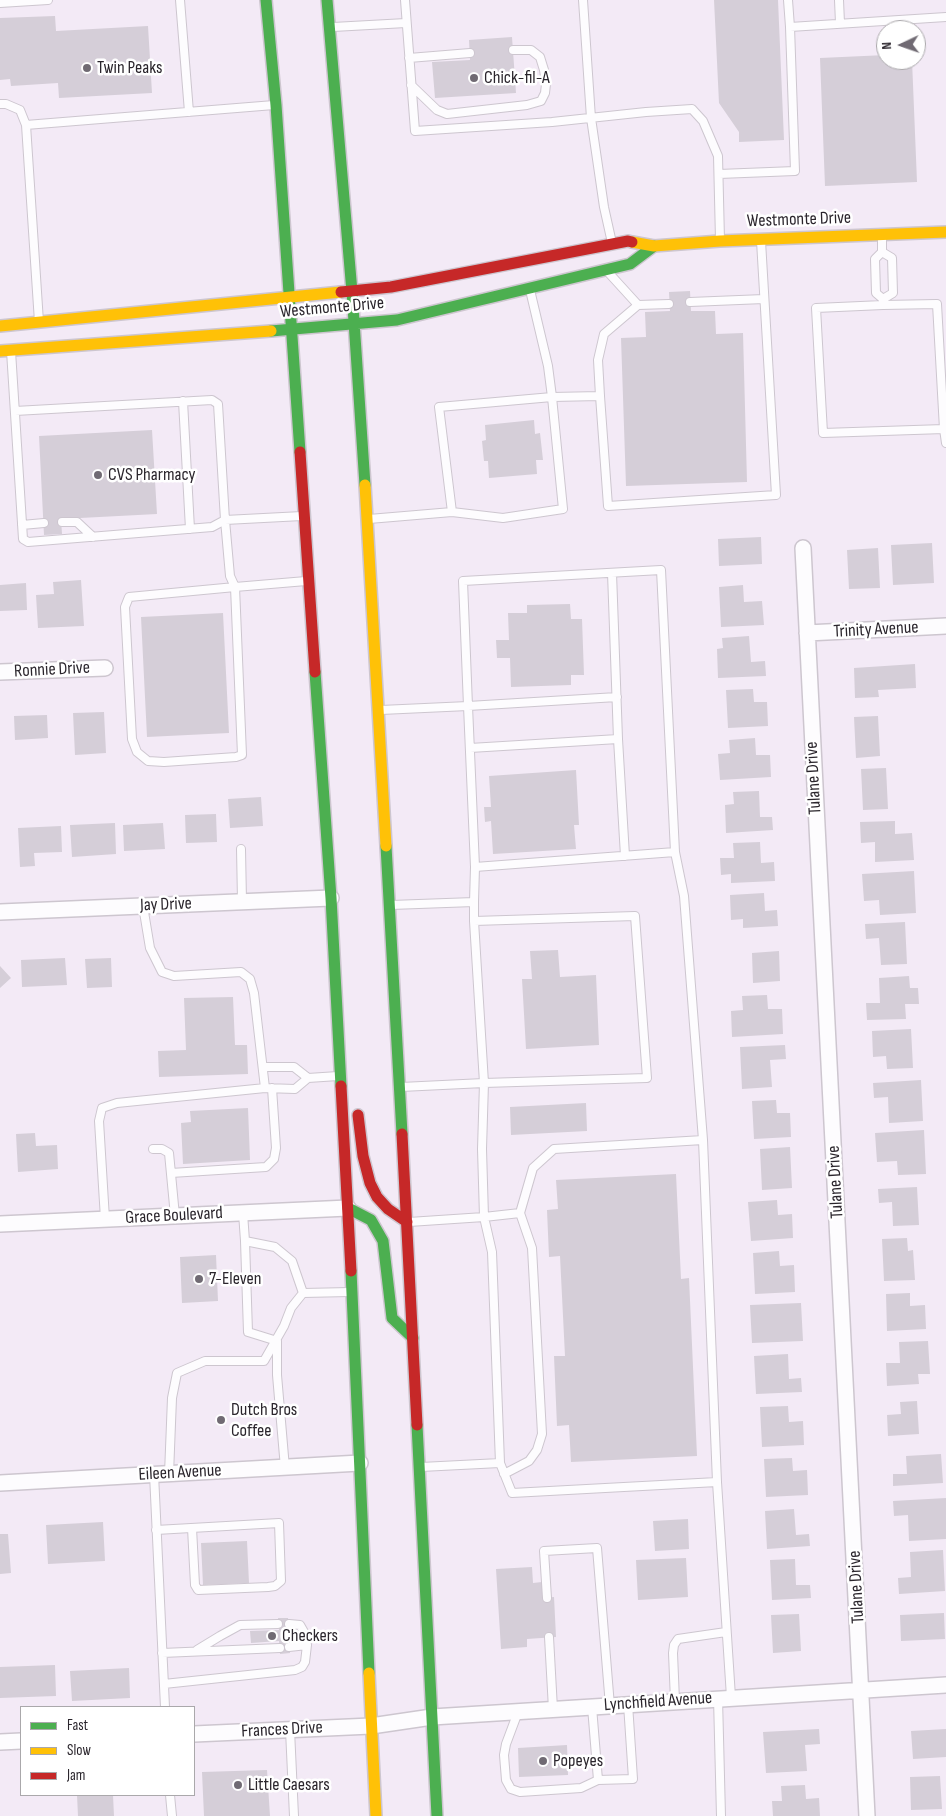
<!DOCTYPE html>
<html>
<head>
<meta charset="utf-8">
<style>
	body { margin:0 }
	#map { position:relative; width:946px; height:1816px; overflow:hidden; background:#f3eaf6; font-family:"Sofia Sans Condensed",sans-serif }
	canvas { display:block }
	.legend { position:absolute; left:20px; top:1706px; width:175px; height:90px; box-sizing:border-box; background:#fff; border:1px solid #aaa8ab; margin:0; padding:6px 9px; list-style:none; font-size:15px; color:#2a252c }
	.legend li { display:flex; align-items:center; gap:10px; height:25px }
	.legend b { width:25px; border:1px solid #aaa8ab }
	.north { position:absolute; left:876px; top:20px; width:50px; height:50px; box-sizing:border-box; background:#fff; border:1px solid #aaa8ab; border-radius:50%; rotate:267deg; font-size:14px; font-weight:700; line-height:20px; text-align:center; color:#2a252c }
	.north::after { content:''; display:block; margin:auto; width:18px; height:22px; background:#706a73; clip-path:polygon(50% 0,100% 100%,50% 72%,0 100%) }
</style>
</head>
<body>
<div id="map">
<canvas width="946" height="1816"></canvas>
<ul class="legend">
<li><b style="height:6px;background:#4caf50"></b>Fast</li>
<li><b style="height:6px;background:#ffc107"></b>Slow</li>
<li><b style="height:6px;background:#c62828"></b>Jam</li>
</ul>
<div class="north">N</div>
</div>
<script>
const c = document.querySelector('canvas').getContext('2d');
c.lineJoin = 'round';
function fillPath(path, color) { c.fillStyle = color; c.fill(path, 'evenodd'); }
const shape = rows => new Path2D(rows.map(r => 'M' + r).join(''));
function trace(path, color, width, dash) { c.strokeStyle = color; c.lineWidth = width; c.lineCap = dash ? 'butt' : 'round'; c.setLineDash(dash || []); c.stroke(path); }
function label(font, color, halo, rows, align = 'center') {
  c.font = font + ' "Sofia Sans Condensed",sans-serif'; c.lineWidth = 5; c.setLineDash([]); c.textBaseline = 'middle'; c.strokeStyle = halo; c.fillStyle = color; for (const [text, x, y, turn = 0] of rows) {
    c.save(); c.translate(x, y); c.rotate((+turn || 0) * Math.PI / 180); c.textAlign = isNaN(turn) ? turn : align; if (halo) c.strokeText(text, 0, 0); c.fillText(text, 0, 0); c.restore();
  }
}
const building = shape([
	[714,0,778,0,784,140,739,142,739,132,719,103],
	[55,16,56,31,148,26,152,93,59,98,58,83,11,86,10,79,0,80,0,18],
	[512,37,516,93,435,98,432,62,470,60,469,40],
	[886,55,886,60,912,60,917,182,825,186,820,58],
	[690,291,691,311,715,311,716,334,743,333,747,482,626,486,621,338,646,337,645,312,670,311,669,292],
	[534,420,535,434,540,433,543,460,536,460,537,474,489,478,488,461,484,461,482,441,486,440,485,425],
	[152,430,157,514,61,519,62,534,44,535,39,436],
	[761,537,762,564,719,566,718,539],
	[932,543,934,583,893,585,891,545],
	[878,548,880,588,849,589,847,550],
	[81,580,84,626,38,628,36,595,54,594,53,582],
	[26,583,27,610,0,611,0,585],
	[743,585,744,602,762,601,764,625,721,627,719,587],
	[570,604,571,619,582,619,584,675,571,675,571,685,511,687,510,658,497,658,496,640,509,640,508,613,527,613,527,605],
	[223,613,229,733,147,737,141,617],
	[749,636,751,662,765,661,766,676,718,678,717,649,723,648,722,638],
	[915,664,916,688,878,690,879,697,855,698,854,668],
	[753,689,754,702,767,702,768,726,728,728,726,690],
	[104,712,106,753,75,755,73,713],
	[47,715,48,738,15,740,14,716],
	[878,716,880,756,856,758,854,717],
	[755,738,756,755,770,755,771,777,720,780,718,754,730,753,729,740],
	[886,768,888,809,863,810,861,769],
	[576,770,579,825,574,825,576,849,493,854,491,821,485,822,484,807,491,807,489,776],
	[759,791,760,817,772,817,773,830,726,833,725,805,734,804,733,792],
	[261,797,263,826,230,828,228,799],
	[216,814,217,842,186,843,185,815],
	[895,821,895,834,912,833,914,860,875,862,875,842,861,843,860,822],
	[115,823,116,854,72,857,70,825],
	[163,823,165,849,124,851,123,825],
	[61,826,62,852,34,853,35,866,20,867,18,828],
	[760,842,761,863,774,862,775,881,731,883,731,874,721,875,720,858,734,858,733,843],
	[914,871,916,913,880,915,879,900,864,901,862,874],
	[764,893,765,911,777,910,778,926,743,928,743,919,731,920,730,895],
	[905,922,907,964,881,965,879,938,866,939,865,924],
	[558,950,560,977,596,975,599,1045,526,1049,522,979,532,979,530,951],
	[779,951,780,981,753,983,752,953],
	[65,958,67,985,22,987,21,960],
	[111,958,112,987,87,988,85,959],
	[0,966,11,978,0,988],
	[909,976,910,988,918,988,919,1004,905,1004,906,1019,867,1020,866,1003,880,1003,879,978],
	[767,995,768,1009,782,1009,783,1034,732,1037,731,1011,743,1010,742,996],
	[233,997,235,1045,247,1045,248,1074,159,1077,158,1051,186,1050,184,998],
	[911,1029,913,1068,887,1069,886,1056,873,1057,872,1031],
	[785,1045,786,1059,770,1060,772,1087,742,1089,740,1047],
	[921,1080,923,1121,889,1123,888,1097,874,1098,873,1083],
	[776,1100,777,1113,790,1113,791,1137,754,1139,752,1101],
	[586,1103,587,1131,511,1135,510,1107],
	[248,1108,250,1160,183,1164,181,1123,191,1122,190,1111],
	[924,1130,926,1174,898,1175,897,1161,877,1162,875,1133],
	[35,1133,36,1146,57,1145,58,1169,18,1172,16,1134],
	[790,1147,792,1188,762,1190,760,1149],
	[676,1174,681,1279,689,1278,697,1456,571,1462,569,1425,557,1426,554,1356,565,1356,560,1256,549,1257,547,1210,558,1209,556,1180],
	[917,1187,919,1225,893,1226,892,1202,879,1203,878,1189],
	[777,1200,778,1215,792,1214,793,1238,751,1241,748,1202],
	[907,1238,908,1251,913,1250,915,1280,884,1281,882,1239],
	[779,1251,780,1266,794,1265,795,1292,755,1294,753,1253],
	[216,1255,218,1301,182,1303,180,1257],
	[910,1293,910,1306,925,1305,926,1329,887,1331,886,1294],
	[801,1303,803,1341,752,1343,750,1305],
	[928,1341,930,1374,918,1374,919,1384,887,1386,886,1363,900,1363,899,1342],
	[788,1354,789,1379,801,1378,802,1392,756,1394,754,1356],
	[917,1401,919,1434,888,1436,887,1415,901,1414,900,1402],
	[788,1406,789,1422,803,1421,804,1445,762,1447,760,1407],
	[941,1454,943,1483,893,1486,893,1474,907,1474,906,1456],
	[792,1458,793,1471,807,1470,808,1495,766,1497,764,1459],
	[946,1498,946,1539,909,1541,908,1515,894,1516,893,1501],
	[794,1509,796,1535,809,1534,810,1546,767,1549,765,1511],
	[688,1519,689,1549,655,1551,653,1521],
	[103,1522,105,1561,48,1564,46,1525],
	[0,1534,8,1534,11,1573,0,1574],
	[247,1541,249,1583,203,1585,201,1543],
	[943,1550,945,1591,899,1594,898,1578,911,1577,910,1552],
	[686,1558,688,1597,638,1600,636,1560],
	[795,1559,796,1585,810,1585,811,1598,772,1600,770,1560],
	[532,1567,533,1583,542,1582,543,1598,554,1597,556,1637,527,1639,527,1647,501,1649,496,1569],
	[944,1613,945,1639,901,1641,900,1615],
	[799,1614,801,1651,773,1653,771,1615],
	[278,1618,288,1618,289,1629,293,1629,294,1640,289,1641,290,1653,280,1654,279,1641,251,1643,250,1631,279,1630],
	[55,1665,56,1696,0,1698,0,1667],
	[129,1668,130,1698,72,1701,70,1671],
	[819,1729,820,1744,805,1745,807,1771,766,1773,763,1732],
	[946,1729,946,1757,913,1759,911,1731],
	[567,1745,568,1775,519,1777,518,1748],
	[267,1770,270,1816,204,1816,202,1772],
	[940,1776,942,1809,911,1810,910,1777],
	[805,1785,806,1799,819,1798,820,1816,773,1816,772,1801,782,1801,781,1786],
	[77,1795,113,1795,114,1816,78,1816]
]);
const lane = shape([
	[180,0,189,112],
	[405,0,415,131,552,122,646,112,692,109,703,121,718,156,720,240],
	[583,0,591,118,604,207,612,243],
	[788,0,790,27],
	[839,0,840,23],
	[0,3,48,0],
	[333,27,406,23],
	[409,58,470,53],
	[411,85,437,110,447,114,527,105,541,101,545,93,546,84,544,70,540,57,531,50,513,50],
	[0,104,6,104,20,110,26,125],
	[719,174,795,171,790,27,946,17],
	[882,235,882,252,875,259,876,293,883,299],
	[882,252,892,258,893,293,883,299,883,305,816,308,823,433,944,429,937,304,883,305],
	[530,290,548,366,552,397,563,509,503,518,452,512,439,407,552,397,600,396,608,506,776,495,761,241],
	[690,302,764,299],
	[638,305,669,304],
	[39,322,26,125,274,105],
	[11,351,23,539,28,542,212,527,225,520,302,516],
	[600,396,598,360,604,334,638,305,607,271],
	[183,401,190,529],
	[15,411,212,400,218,404,225,520,230,576,235,587,129,597,125,607,132,739,137,752,148,761,164,762,236,757,242,755,235,587,306,581],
	[946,429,944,429,946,443],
	[369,519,452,512],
	[62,522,77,522,93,537],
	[22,525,44,523],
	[381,710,468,706,463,581,661,570,675,852,475,867,474,902],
	[618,739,625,856],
	[470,748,618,739,612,573],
	[241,849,242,901],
	[675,852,684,896,703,1140],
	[475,867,468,706,617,697],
	[391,905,474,902,474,921,484,1083,647,1078,635,916,474,921],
	[143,906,150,948,162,972,174,976,241,972,250,979,254,993,265,1088],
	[263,1067,294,1067,308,1078],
	[401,1087,484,1083,482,1149,484,1217,409,1222],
	[153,1149,162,1149,169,1153,175,1216],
	[171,1173,266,1167,274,1159,276,1148,272,1088],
	[243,1213,245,1241,275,1247,292,1261,303,1293,350,1292],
	[105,1219,99,1121,102,1108,117,1103,265,1088,295,1089,308,1078,338,1076],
	[245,1241,248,1332,277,1341,277,1375,285,1468],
	[421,1467,500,1463,492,1252,484,1217,520,1213,533,1168,554,1149,703,1140,717,1482,512,1493,500,1463],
	[154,1474,165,1707],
	[169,1474,172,1398,177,1373,205,1361,264,1361,284,1326,291,1308,303,1293],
	[504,1474,529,1461,537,1450,542,1434,532,1248,520,1213],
	[717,1482,731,1697],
	[156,1530,279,1523,281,1581,275,1586,268,1587,198,1590,195,1585,192,1528],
	[547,1598,544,1551,597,1548,610,1706],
	[549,1637,553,1709],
	[289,1647,307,1645],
	[197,1650,220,1636,240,1625,278,1624],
	[162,1653,280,1648],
	[164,1684,295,1670,302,1667,305,1662,307,1645,304,1632,300,1625,289,1624],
	[718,1698,721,1816],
	[675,1701,673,1653,674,1645,678,1639,726,1632],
	[592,1707,598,1780,633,1779,628,1704],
	[518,1712,506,1744,504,1755,506,1780,511,1789,520,1792,581,1788,598,1780],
	[290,1730,294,1816],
	[170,1795,172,1816]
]);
const street = shape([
	[803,548,867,1816],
	[807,633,946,626],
	[0,672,105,668],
	[0,912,331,898],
	[0,1224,348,1208],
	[0,1483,360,1463],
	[194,1734,371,1726,432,1717,946,1685],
	[0,1742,21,1741]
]);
const fast = shape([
	[266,0,276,105,300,452],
	[327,0,352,292,365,485],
	[271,331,397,320,630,264,654,246],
	[315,672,331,898,341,1086],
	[386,846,402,1134],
	[348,1208,371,1220,383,1241,392,1318,413,1338],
	[351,1271,369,1673],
	[417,1425,437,1816]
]);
const slow = shape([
	[632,242,654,246,720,241,946,232],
	[0,326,341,292],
	[0,351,271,331],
	[365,485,386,846],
	[369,1673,376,1816]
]);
const jam = shape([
	[341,292,391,287,628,241,632,242],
	[300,452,315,672],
	[341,1086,351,1271],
	[358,1115,363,1156,370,1183,377,1197,388,1209,407,1222],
	[402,1134,417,1425]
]);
const markers = [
	[87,68,5,"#706a73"],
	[474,78,5,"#706a73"],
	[98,475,5,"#706a73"],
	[199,1279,5,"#706a73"],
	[221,1420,5,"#706a73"],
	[272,1636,5,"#706a73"],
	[543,1761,5,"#706a73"],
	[238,1785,5,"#706a73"]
];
const poiNames = [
	["Twin Peaks",97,68],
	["Chick-fil-A",484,78],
	["CVS Pharmacy",108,475],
	["7-Eleven",209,1279],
	["Dutch Bros",231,1410],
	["Coffee",231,1431],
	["Checkers",282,1636],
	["Popeyes",553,1761],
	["Little Caesars",248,1785]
];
const streetNames = [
	["Westmonte Drive",799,220,-2],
	["Westmonte Drive",332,308,-5],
	["Trinity Avenue",876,630,-3],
	["Ronnie Drive",52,670,-3],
	["Tulane Drive",814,778,-93],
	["Jay Drive",166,905,-2],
	["Tulane Drive",836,1182,-93],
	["Grace Boulevard",174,1216,-3],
	["Eileen Avenue",180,1473,-3],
	["Tulane Drive",857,1587,-93],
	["Lynchfield Avenue",658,1702,-4],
	["Frances Drive",282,1730,-3]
];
fillPath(building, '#d5ced8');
trace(lane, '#cdc6cf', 10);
trace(street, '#cdc6cf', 18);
trace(fast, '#cdc6cf', 14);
trace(slow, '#cdc6cf', 14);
trace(jam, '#cdc6cf', 14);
trace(lane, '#fdfcfe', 8);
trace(street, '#fdfcfe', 15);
trace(fast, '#4caf50', 11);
trace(slow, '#ffc107', 11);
trace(jam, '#c62828', 11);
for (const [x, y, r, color] of markers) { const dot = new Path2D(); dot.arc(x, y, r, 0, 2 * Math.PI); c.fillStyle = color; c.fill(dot); trace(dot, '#fff', 2); }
label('18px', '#2a252c', '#fff', poiNames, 'left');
label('18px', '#2a252c', '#fff', streetNames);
</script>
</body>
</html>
